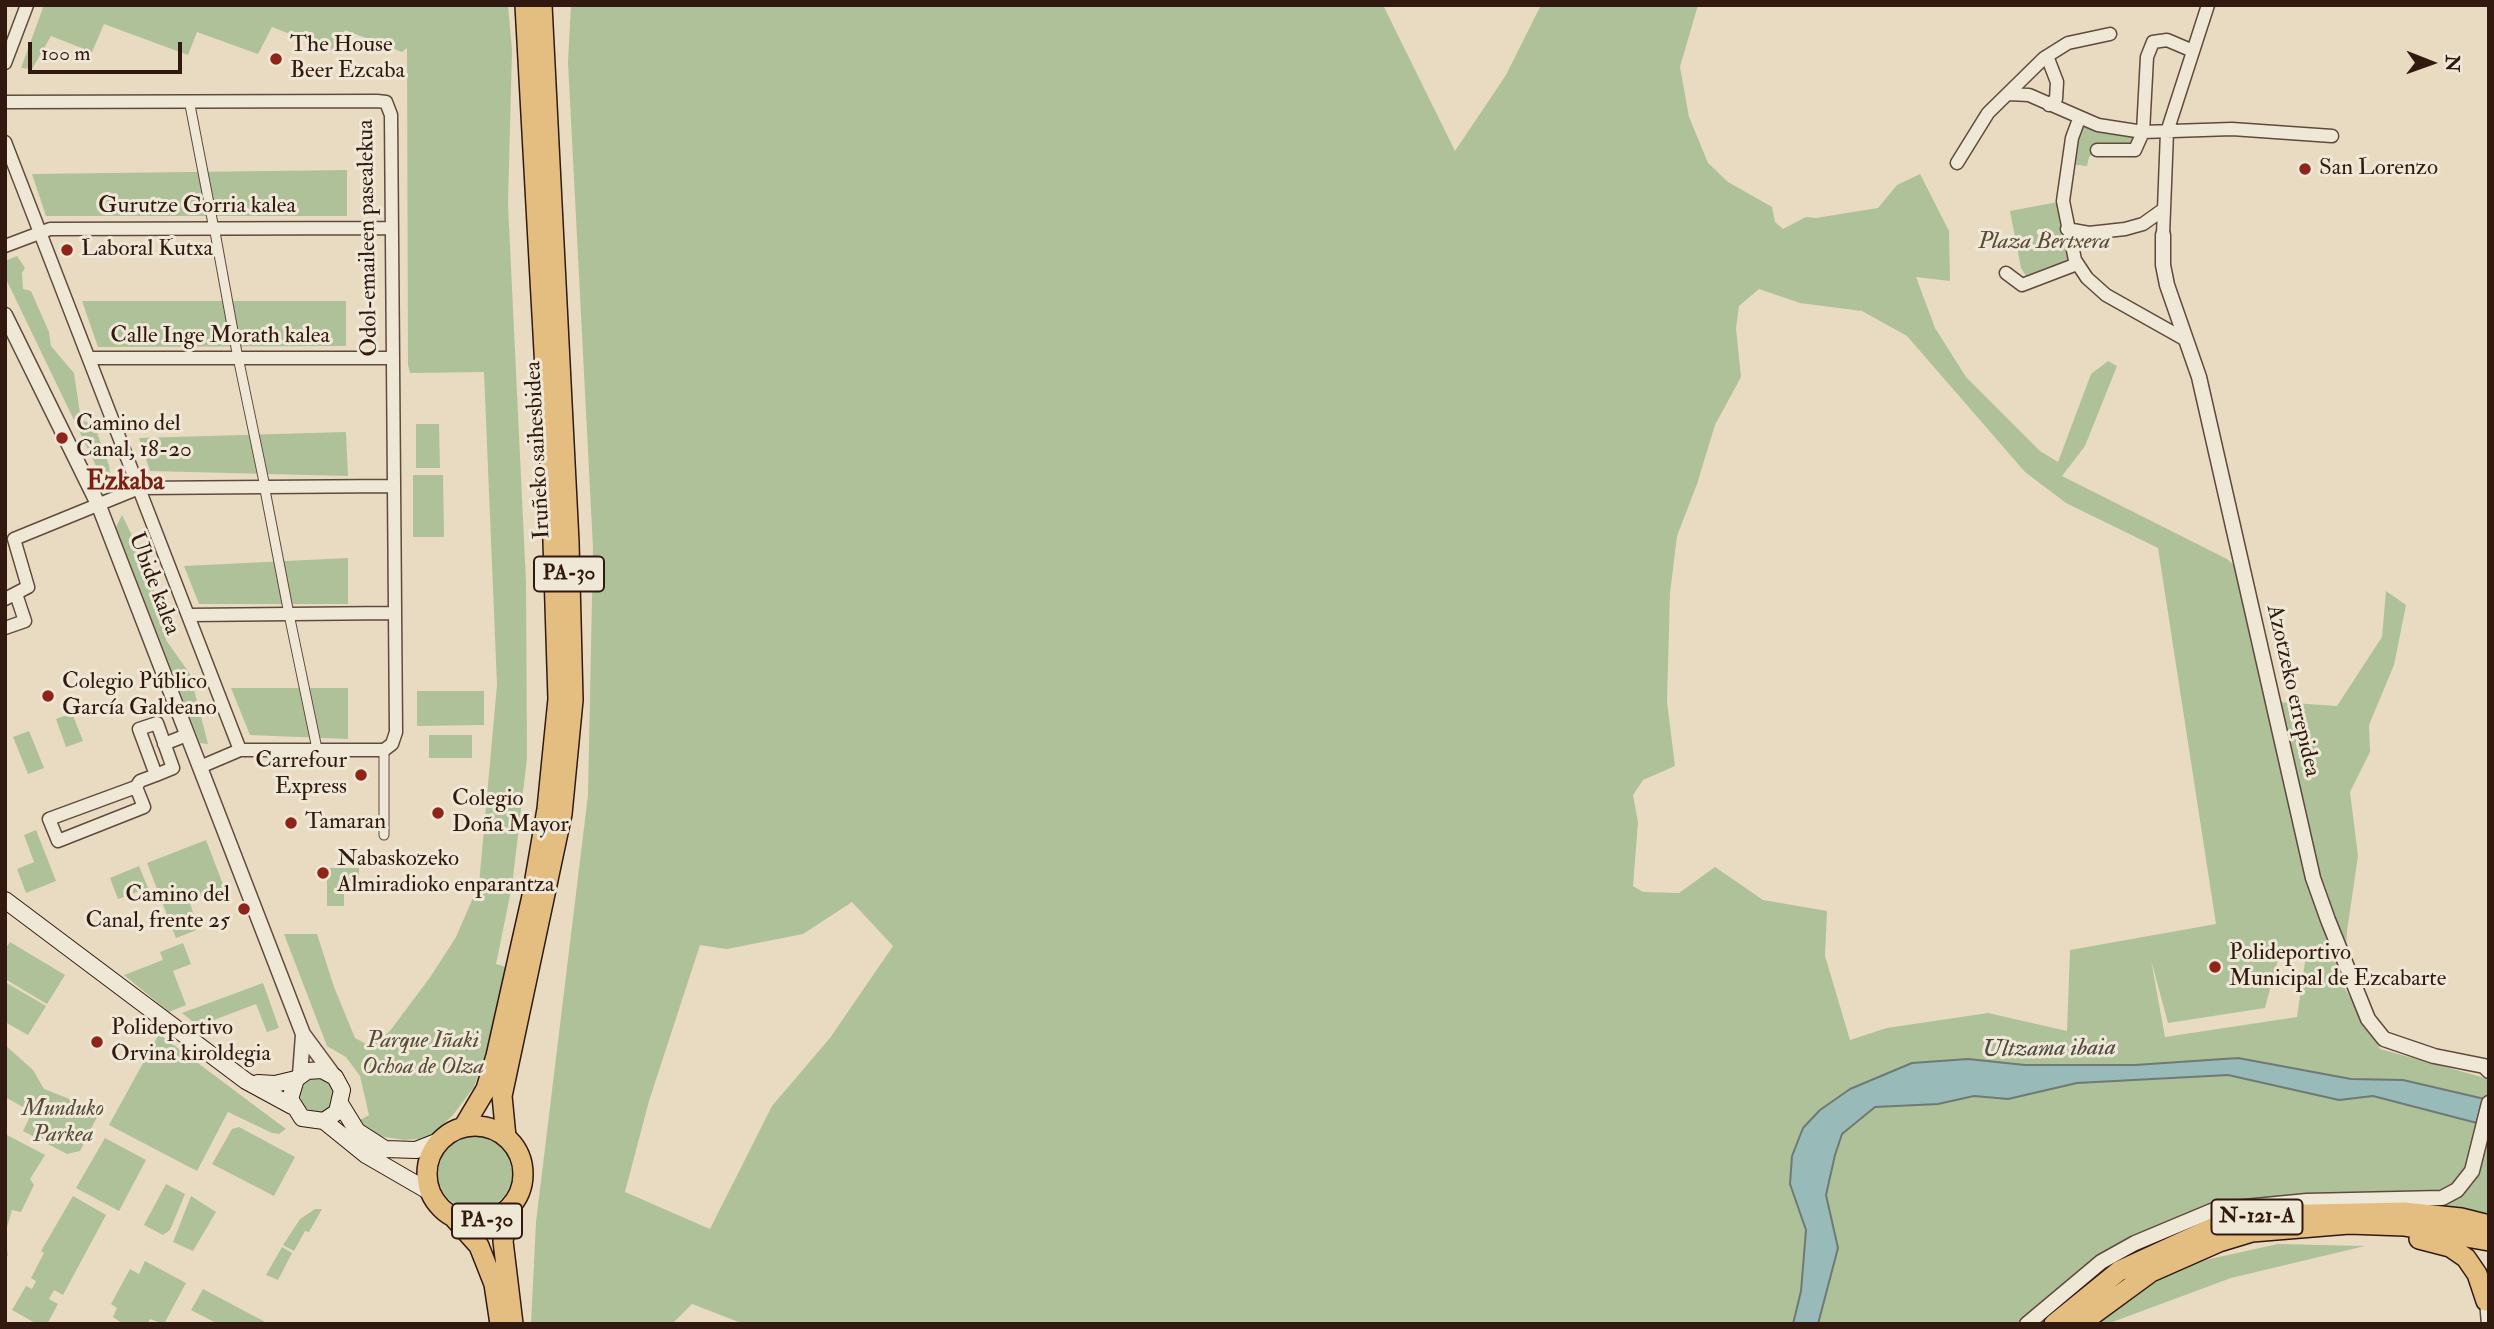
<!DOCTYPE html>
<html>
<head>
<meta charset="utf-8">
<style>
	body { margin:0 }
	#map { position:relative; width:2494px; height:1329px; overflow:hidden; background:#e8dbc2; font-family:"IM FELL Double Pica",serif }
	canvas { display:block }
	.frame { position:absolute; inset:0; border:7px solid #32190f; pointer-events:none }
	.north { position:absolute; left:2396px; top:28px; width:70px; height:70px; -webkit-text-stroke:5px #f0e8d7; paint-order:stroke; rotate:91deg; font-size:19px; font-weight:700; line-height:28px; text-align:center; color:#32190f }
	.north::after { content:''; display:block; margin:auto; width:24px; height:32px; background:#32190f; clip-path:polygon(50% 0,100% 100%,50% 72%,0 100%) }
	.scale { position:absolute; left:28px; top:42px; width:154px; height:32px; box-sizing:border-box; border:4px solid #32190f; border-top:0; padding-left:9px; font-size:21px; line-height:24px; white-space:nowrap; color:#32190f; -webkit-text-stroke:5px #f0e8d7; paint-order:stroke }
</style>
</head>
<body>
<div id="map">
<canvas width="2494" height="1329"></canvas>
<div class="frame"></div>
<div class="north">N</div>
<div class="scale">100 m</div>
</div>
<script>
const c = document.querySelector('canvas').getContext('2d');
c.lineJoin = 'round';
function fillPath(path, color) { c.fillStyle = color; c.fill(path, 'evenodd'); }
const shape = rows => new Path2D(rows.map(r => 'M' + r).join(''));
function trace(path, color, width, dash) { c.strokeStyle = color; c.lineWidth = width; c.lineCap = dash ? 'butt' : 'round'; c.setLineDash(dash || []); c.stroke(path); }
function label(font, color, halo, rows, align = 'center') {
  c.font = font + ' "IM FELL Double Pica",serif'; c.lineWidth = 6; c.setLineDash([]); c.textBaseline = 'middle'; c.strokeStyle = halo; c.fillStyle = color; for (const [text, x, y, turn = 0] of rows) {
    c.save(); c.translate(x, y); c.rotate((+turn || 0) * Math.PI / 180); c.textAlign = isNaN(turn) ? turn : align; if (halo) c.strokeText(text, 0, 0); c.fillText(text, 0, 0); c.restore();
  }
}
const green = shape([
	[44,5,508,5,512,50,508,204,526,582,527,758,512,886,496,964,506,967,485,1055,474,1087,453,1115,429,1138,405,1140,378,1136,358,1121,369,1115,360,1076,346,1057,327,1046,284,934,317,934,334,987,355,1038,370,1046,390,1031,431,976,456,937,479,884,497,685,484,372,410,373,408,365,407,48,402,52,345,30,334,51,272,27,258,54,197,32,188,55,104,24,92,52,51,36,32,69,21,68],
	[571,5,1383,5,1455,151,1506,75,1541,5,1698,5,1680,67,1689,117,1708,163,1728,182,1772,207,1775,222,1783,229,1806,217,1816,218,1878,208,1897,185,1920,174,1949,231,1950,281,1916,277,1935,328,1966,377,2040,451,2058,462,2091,374,2108,361,2117,366,2085,446,2062,476,2227,559,2234,565,2239,582,2243,585,2278,702,2337,706,2382,637,2386,591,2406,605,2394,665,2369,725,2370,752,2350,792,2358,856,2347,931,2344,987,2380,1049,2489,1079,2489,1225,2214,1210,2101,1262,2026,1324,744,1324,692,1304,672,1324,531,1324,536,1222,588,795,593,548,568,62],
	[1759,289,1800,303,1862,311,1907,336,2025,472,2066,503,2158,548,2216,924,2070,950,2067,1031,1988,1013,1887,1028,1850,1040,1825,956,1827,911,1763,900,1715,867,1679,893,1643,892,1633,886,1638,822,1633,795,1643,780,1675,766,1667,702,1670,593,1677,536,1697,484,1715,425,1741,377,1736,328,1739,306],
	[852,902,893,946,830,1038,772,1106,710,1229,625,1192,649,1101,700,945,727,949,803,934],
	[2281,948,2305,962,2297,1017,2165,1037,2151,960,2168,1023,2265,1008],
	[2079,119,2143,132,2135,150,2097,150,2089,157,2087,166,2069,164],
	[347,170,347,216,46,216,32,174],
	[2063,201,2075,260,2028,279,2021,268,2010,211],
	[17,256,25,268,22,273,23,289,31,291,49,332,51,346,74,373,81,420,94,425,109,465,111,484,98,470,5,277,5,261],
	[82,301,346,301,346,346,98,347],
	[416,424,439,424,440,468,416,468],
	[346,432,348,476,150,471,139,438],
	[413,475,443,475,444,537,413,537],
	[122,515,148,568,166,640,190,674,208,744,200,743,116,527],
	[348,558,348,604,199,604,184,566],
	[231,688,348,688,348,739,250,735],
	[417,691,484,691,484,725,417,726],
	[72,713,83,741,66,747,56,719],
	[29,731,44,768,28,774,13,737],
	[429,735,472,735,472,758,429,758],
	[36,830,56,881,26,893,17,869,34,862,24,835],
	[206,840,224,887,189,901,199,929,176,938,147,863],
	[139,866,148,888,118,899,110,878],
	[327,868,359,868,359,883,344,883,344,906,327,906],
	[10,942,65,975,47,1004,5,979,5,949],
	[183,943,191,964,173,971,186,1005,169,1012,124,975,163,960,160,952],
	[5,982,46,1006,28,1035,5,1022],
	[263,983,279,1028,267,1032,256,1004,198,1026,182,1013],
	[159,1034,286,1129,279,1134,272,1133,228,1112,197,1171,109,1125],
	[5,1045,33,1070,44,1089,100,1111,80,1151,67,1154,23,1131,32,1112,5,1097],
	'300 1095a17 17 0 1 1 34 0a17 17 0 1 1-34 0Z',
	[239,1127,295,1157,274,1196,212,1164,232,1129],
	[5,1134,45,1155,30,1179,34,1185,21,1212,12,1210,5,1234,8,1256,5,1254],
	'438 1173a37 37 0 1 1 74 0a37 37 0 1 1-74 0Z',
	[105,1138,146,1160,119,1211,76,1188],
	[166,1184,185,1194,170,1230,163,1235,144,1225],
	[73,1196,106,1215,63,1295,54,1290,49,1299,58,1304,47,1324,37,1324,12,1310,26,1286,32,1289,36,1281,31,1278,44,1253,41,1251],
	[191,1196,216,1212,193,1251,173,1242],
	[315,1209,322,1209,309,1232,305,1231,294,1251,283,1245,300,1219],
	[2278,1244,2365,1246,2231,1278,2107,1324,2090,1324,2126,1298,2187,1264],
	[282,1247,292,1253,278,1280,266,1275],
	[145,1261,186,1283,164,1324,150,1319,147,1324,123,1324,113,1317,117,1308,111,1304,130,1269,139,1274],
	[203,1289,269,1324,218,1324,191,1310]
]);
const water = shape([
	[2238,1058,2351,1079,2403,1080,2489,1100,2477,1123,2373,1096,2339,1100,2228,1075,2077,1083,2008,1099,1974,1096,1938,1104,1875,1107,1842,1134,1835,1155,1826,1195,1838,1248,1818,1324,1793,1324,1801,1291,1806,1230,1790,1184,1792,1156,1803,1128,1820,1110,1850,1089,1912,1063,1968,1059,2025,1065,2135,1065,2238,1058]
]);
const pedestrian = shape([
	[190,105,213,224],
	[215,232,237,353],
	[239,362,264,482],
	[265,490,288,609],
	[290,619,316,744],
	[384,750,384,835]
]);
const minor = shape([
	[2047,56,2057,82,2056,99,2049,105],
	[5,63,27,5],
	[2009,94,2029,95,2098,125,2143,132,2232,129,2332,136],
	[5,102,377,101,386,102,391,115,396,732,392,744,384,750,240,750,200,767],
	[2079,119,2072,138,2063,201,2075,260,2087,278,2106,295,2186,340],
	[5,142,240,750],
	[2097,150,2135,150,2143,132,2147,57,2153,42,2167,40,2193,51],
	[1957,163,1988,113,2044,58,2068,43,2110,34],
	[2067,229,2089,233,2125,229,2143,224,2164,209],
	[2163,235,2167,132,2208,5],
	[5,246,50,229,391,228],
	[2006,273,2022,285,2077,264],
	[90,358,392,358],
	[5,599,28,587,14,539,139,488,392,486],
	[189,615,393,613],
	[5,628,25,621,16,594],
	[157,723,173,768,156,775,139,729,157,723],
	[164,744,187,735],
	[136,787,144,807,58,841,49,819,136,787,140,781,156,775],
	[2486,1301,2488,1324]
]);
const tertiary = shape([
	[2163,235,2163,265,2167,285,2199,377,2313,878,2328,920,2368,1019,2384,1039,2434,1056,2484,1066,2489,1071],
	[5,315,99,506,303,1034,334,1076],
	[300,1075,303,1035],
	[2027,1324,2101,1262,2135,1243,2214,1210,2307,1201,2442,1198,2457,1190,2472,1171,2489,1103]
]);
const secondary = shape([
	[5,900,246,1081,292,1106],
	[258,1083,275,1084,296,1079,307,1071,322,1070,335,1077,342,1090,337,1112,324,1121,302,1118,290,1099,296,1079],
	[341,1105,357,1131,385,1149,416,1150,439,1141],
	[324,1121,366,1155,430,1192]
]);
const trunk = shape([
	'427 1174a48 48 0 1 1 96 0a48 48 0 1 1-96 0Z',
	[464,1126,486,1089,496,1056,532,896,547,809,558,699,551,479,525,5],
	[506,1137,502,1096,562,814,573,700,569,542,542,5],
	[510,1208,503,1241,513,1324],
	[454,1218,479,1246,494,1284,500,1324],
	[2419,1239,2450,1247,2466,1258,2477,1274,2486,1301],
	[2054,1324,2119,1271,2217,1226,2266,1215,2404,1212,2461,1218,2489,1225],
	[2080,1324,2151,1272,2219,1242,2252,1232,2349,1224,2404,1226,2489,1241]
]);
const markers = [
	[276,59,7,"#8f2418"],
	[2305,169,7,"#8f2418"],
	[67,250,7,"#8f2418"],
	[62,438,7,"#8f2418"],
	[48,696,7,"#8f2418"],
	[361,775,7,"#8f2418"],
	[438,813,7,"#8f2418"],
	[291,823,7,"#8f2418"],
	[323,873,7,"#8f2418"],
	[244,909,7,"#8f2418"],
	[2215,967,7,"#8f2418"],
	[97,1042,7,"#8f2418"]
];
const shields = [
	[569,574,70],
	[2257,1217,91],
	[487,1221,70]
];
const shieldNames = [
	["PA-30",569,574],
	["N-121-A",2257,1217],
	["PA-30",487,1221]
];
const poiNames = [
	["The House",290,46],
	["Beer Ezcaba",290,72],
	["San Lorenzo",2319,169],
	["Laboral Kutxa",81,250],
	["Camino del",76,425],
	["Canal, 18-20",76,451],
	["Colegio Público",62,683],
	["García Galdeano",62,709],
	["Carrefour",347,762,"right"],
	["Express",347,788,"right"],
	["Colegio",452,800],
	["Doña Mayor",452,826],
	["Tamaran",305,823],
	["Nabaskozeko",337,860],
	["Almiradioko enparantza",337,886],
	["Camino del",230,896,"right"],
	["Canal, frente 25",230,922,"right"],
	["Polideportivo",2229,954],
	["Municipal de Ezcabarte",2229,980],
	["Polideportivo",111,1029],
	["Orvina kiroldegia",111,1055]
];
const streetNames = [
	["Gurutze Gorria kalea",197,207],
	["Odol-emaileen pasealekua",369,238,-91],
	["Calle Inge Morath kalea",220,337],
	["Iruñeko saihesbidea",539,450,-93],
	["Ubide kalea",153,584,69],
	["Azotzeko errepidea",2292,691,77]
];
const parkNames = [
	["Plaza Bertxera",2044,243],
	["Parque Iñaki",423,1042],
	["Ochoa de Olza",423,1068],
	["Munduko",63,1110],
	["Parkea",63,1136]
];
const waterNames = [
	["Ultzama ibaia",2049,1050,-1]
];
const quarterNames = [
	["Ezkaba",125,483]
];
fillPath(green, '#afc198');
fillPath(water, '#98bab9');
trace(water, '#6f7a75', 2);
trace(pedestrian, '#604a3c', 11);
trace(minor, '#604a3c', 15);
trace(tertiary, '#604a3c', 17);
trace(secondary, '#32190f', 18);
trace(trunk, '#32190f', 22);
trace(pedestrian, '#f0e8d7', 9);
trace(minor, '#f0e8d7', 12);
trace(tertiary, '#f0e8d7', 14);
trace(secondary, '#f0e8d7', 16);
trace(trunk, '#e4be81', 19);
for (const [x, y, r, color] of markers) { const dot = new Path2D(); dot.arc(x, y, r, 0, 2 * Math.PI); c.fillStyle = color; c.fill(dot); trace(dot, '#f0e8d7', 2.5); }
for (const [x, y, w] of shields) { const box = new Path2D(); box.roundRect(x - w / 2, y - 17.5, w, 35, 5); c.fillStyle = '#f0e8d7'; c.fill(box); trace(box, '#32190f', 2); }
label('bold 21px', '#32190f', null, shieldNames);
label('23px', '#32190f', '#f0e8d7', poiNames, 'left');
label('23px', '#32190f', '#f0e8d7', streetNames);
label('italic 23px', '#584b38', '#f0e8d7', parkNames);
label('italic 24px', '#514942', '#f0e8d7', waterNames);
label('bold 26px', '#7a1f14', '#f0e8d7', quarterNames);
</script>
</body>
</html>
